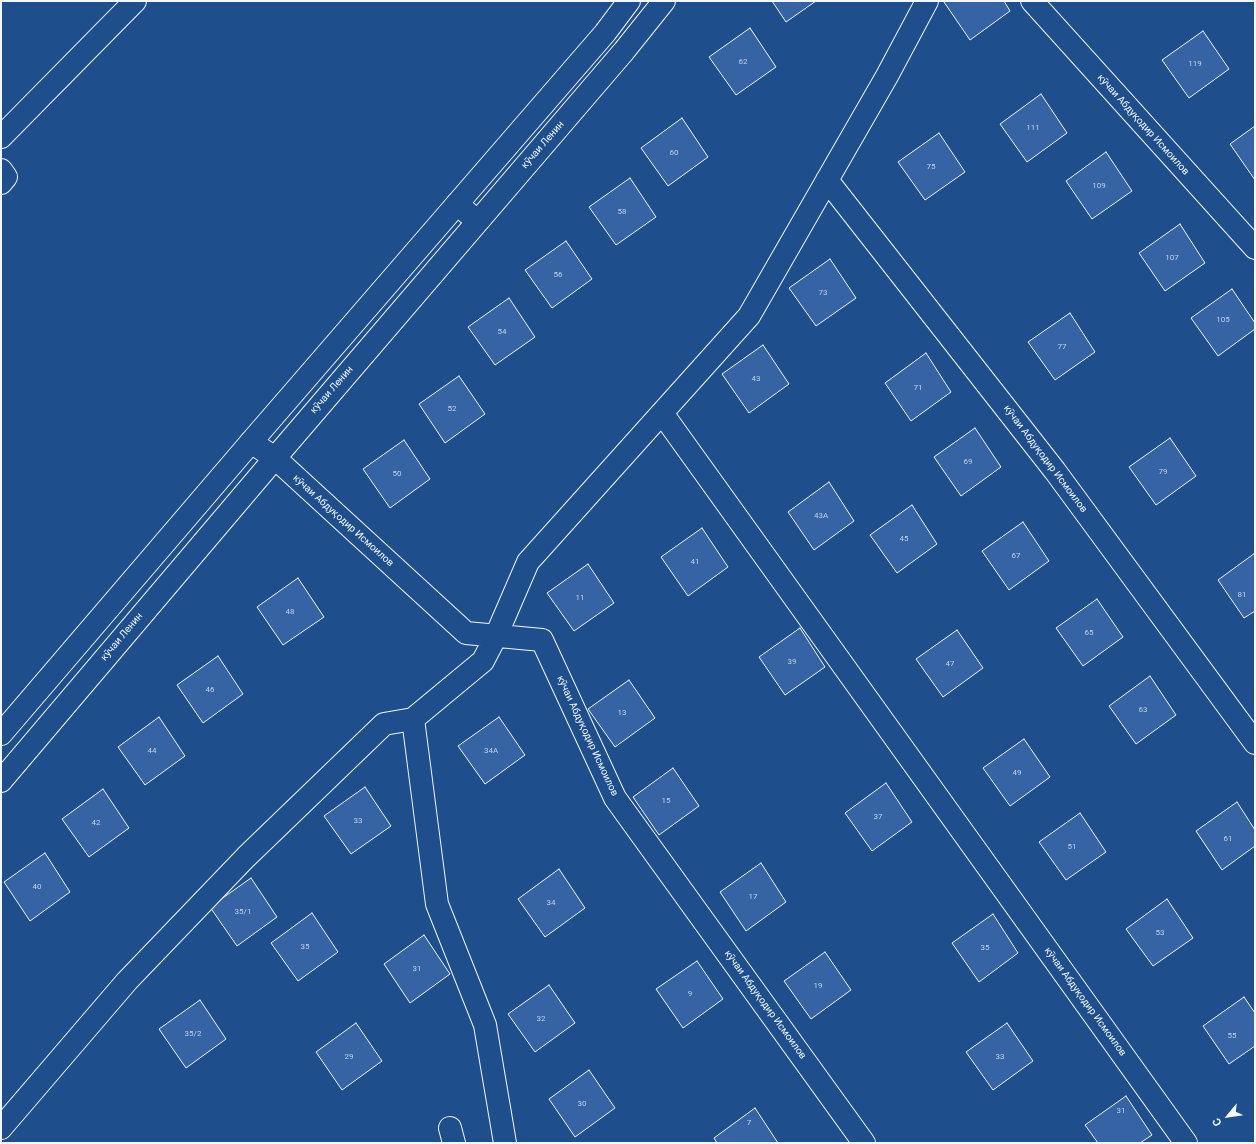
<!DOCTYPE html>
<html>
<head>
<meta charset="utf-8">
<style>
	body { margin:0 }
	#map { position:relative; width:1256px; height:1144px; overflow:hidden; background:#1f4e8c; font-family:Roboto,sans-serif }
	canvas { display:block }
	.frame { position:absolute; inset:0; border:2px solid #f2f6ff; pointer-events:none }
	.north { position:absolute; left:1208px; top:1096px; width:40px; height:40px; -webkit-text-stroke:3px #1f4e8c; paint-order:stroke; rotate:241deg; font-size:11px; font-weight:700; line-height:16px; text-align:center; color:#f2f6ff }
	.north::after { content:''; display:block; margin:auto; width:14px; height:18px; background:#f2f6ff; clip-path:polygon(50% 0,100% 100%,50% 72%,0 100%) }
</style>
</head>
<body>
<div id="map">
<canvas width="1256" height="1144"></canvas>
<div class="frame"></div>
<div class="north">С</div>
</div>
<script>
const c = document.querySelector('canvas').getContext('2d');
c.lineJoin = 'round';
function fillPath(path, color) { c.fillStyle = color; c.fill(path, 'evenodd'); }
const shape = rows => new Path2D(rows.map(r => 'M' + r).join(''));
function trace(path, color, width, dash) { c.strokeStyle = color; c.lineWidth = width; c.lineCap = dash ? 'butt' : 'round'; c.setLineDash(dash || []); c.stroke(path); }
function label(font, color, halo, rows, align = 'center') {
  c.font = font + ' Roboto,sans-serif'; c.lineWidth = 3; c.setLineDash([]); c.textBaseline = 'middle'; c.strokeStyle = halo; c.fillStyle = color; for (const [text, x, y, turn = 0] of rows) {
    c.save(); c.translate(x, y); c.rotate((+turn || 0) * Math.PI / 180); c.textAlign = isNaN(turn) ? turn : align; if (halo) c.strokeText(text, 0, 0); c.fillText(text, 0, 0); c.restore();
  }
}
const building = shape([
	[772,1,816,1,786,22,772,1],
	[945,1,1004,1,1010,11,970,40,944,2,945,1],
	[750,28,776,67,736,95,709,57,750,28],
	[1203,31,1229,69,1189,98,1162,60,1203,31],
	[1041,94,1067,133,1027,162,1000,124,1041,94],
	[682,118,708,157,668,186,641,148,682,118],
	[1255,126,1255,180,1230,144,1255,126],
	[939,133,965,172,925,200,898,162,939,133],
	[1106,152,1132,191,1092,219,1066,181,1106,152],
	[630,178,656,217,616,245,589,207,630,178],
	[1180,224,1205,263,1165,291,1139,253,1180,224],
	[566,241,592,279,552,308,525,270,566,241],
	[830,259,856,298,816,326,789,288,830,259],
	[1232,289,1255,323,1255,329,1218,356,1191,318,1232,289],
	[509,298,535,337,495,365,468,327,509,298],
	[1070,313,1095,352,1055,380,1028,342,1070,313],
	[763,345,789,384,749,413,722,374,763,345],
	[926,353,951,392,911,421,885,383,926,353],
	[459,376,485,414,445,443,419,404,459,376],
	[975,428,1001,467,961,496,934,457,975,428],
	[1170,438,1196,476,1156,505,1129,467,1170,438],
	[404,440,430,479,390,508,363,469,404,440],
	[829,482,854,521,814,550,788,512,829,482],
	[912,505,937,544,897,573,870,535,912,505],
	[1023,522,1049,561,1009,590,982,551,1023,522],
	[702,528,728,567,688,596,661,557,702,528],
	[1255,553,1255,611,1244,618,1218,580,1255,553],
	[588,564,614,603,574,631,547,593,588,564],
	[298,578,324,617,283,645,257,607,298,578],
	[1097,599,1123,637,1083,666,1056,628,1097,599],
	[800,628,825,667,785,695,759,657,800,628],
	[957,630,983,668,943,697,916,659,957,630],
	[218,656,243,694,203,723,177,685,218,656],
	[1150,676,1176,715,1136,744,1109,706,1150,676],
	[629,680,655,718,615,747,588,709,629,680],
	[159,717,185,756,145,785,118,747,159,717],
	[499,717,525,755,485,784,458,746,499,717],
	[1024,739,1050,777,1010,806,983,768,1024,739],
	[673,768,699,806,659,835,633,797,673,768],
	[886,783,912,822,872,851,845,813,886,783],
	[365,787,391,826,351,854,324,816,365,787],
	[103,789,129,828,89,857,62,819,103,789],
	[1237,802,1255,830,1255,846,1222,870,1196,831,1237,802],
	[1080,813,1106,852,1066,880,1039,842,1080,813],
	[45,853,70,892,30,921,4,882,45,853],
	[761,863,786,902,746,931,720,892,761,863],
	[559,869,585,908,545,937,518,899,559,869],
	[251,878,277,917,237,946,210,907,251,878],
	[1167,899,1193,938,1153,966,1126,929,1167,899],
	[312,913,338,952,298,981,271,943,312,913],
	[993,914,1018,953,979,982,952,943,993,914],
	[424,935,450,974,410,1003,384,964,424,935],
	[825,952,851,990,811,1019,784,981,825,952],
	[697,961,723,999,683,1028,656,989,697,961],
	[549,985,575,1023,535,1052,508,1014,549,985],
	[1244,997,1255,1013,1255,1046,1229,1064,1203,1026,1244,997],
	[200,1000,226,1039,186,1068,159,1029,200,1000],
	[356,1023,382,1061,342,1090,316,1052,356,1023],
	[1007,1023,1033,1061,993,1090,966,1052,1007,1023],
	[589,1070,615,1108,575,1137,549,1099,589,1070],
	[1126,1096,1152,1135,1140,1143,1098,1143,1085,1125,1126,1096],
	[755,1108,778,1143,717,1143,714,1138,755,1108]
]);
const street = shape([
	[1032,1,1255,248],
	[1,137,135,1],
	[1,170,6,177,1,183],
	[827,180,1055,471,1255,743],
	[457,204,477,221],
	[662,413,1186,1143],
	[251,442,275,458,466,633,542,640,615,798,864,1143],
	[1,1128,127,981,246,857,384,724,413,719],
	[450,1128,454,1143],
	[505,1143,485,1025,437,904,413,719,483,661,496,636,528,562,749,316,887,76,927,1]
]);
const secondary = shape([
	[1,734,251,442,605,33,629,1],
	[1,781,275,458,624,51,664,1]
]);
const numberNames = [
	["62",743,62],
	["119",1195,64],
	["111",1033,128],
	["60",674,153],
	["75",931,167],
	["109",1099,186],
	["58",622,212],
	["107",1172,258],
	["56",558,275],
	["73",823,293],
	["105",1223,320],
	["54",502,332],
	["77",1062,347],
	["43",756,379],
	["71",918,388],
	["52",452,409],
	["69",968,462],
	["79",1163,472],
	["50",397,474],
	["43А",821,516],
	["45",904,539],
	["67",1016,556],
	["41",695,562],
	["81",1242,595],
	["11",580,598],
	["48",290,612],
	["65",1089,633],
	["39",792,662],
	["47",950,664],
	["46",210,690],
	["63",1143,710],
	["13",622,713],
	["44",152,751],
	["34А",491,751],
	["49",1017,773],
	["15",666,801],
	["37",878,817],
	["33",358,821],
	["42",96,823],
	["61",1228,839],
	["51",1072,847],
	["40",37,887],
	["17",753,897],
	["34",551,903],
	["35/1",243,912],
	["53",1160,933],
	["35",305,947],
	["35",985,948],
	["31",417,969],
	["19",818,986],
	["9",690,994],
	["32",541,1019],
	["35/2",193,1034],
	["55",1232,1036],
	["29",349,1057],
	["33",1000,1057],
	["30",582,1104],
	["31",1121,1111],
	["7",749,1123]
];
const streetNames = [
	["кӯчаи Абдуқодир Исмоилов",1143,125,48],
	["кӯчаи Ленин",543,145,-49],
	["кӯчаи Ленин",332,390,-49],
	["кӯчаи Абдуқодир Исмоилов",1045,459,53],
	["кӯчаи Абдуқодир Исмоилов",343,521,42],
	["кӯчаи Ленин",122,637,-50],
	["кӯчаи Абдуқодир Исмоилов",587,736,65],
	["кӯчаи Абдуқодир Исмоилов",1085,1002,54],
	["кӯчаи Абдуқодир Исмоилов",765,1005,54]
];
fillPath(building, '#3563a3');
trace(building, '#f2f6ff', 1);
trace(street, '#f2f6ff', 24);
trace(secondary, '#f2f6ff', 24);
trace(street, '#1f4e8c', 22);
trace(secondary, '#1f4e8c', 22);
label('8px', '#c3d1e8', null, numberNames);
label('10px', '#f2f6ff', '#1f4e8c', streetNames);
</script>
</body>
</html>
